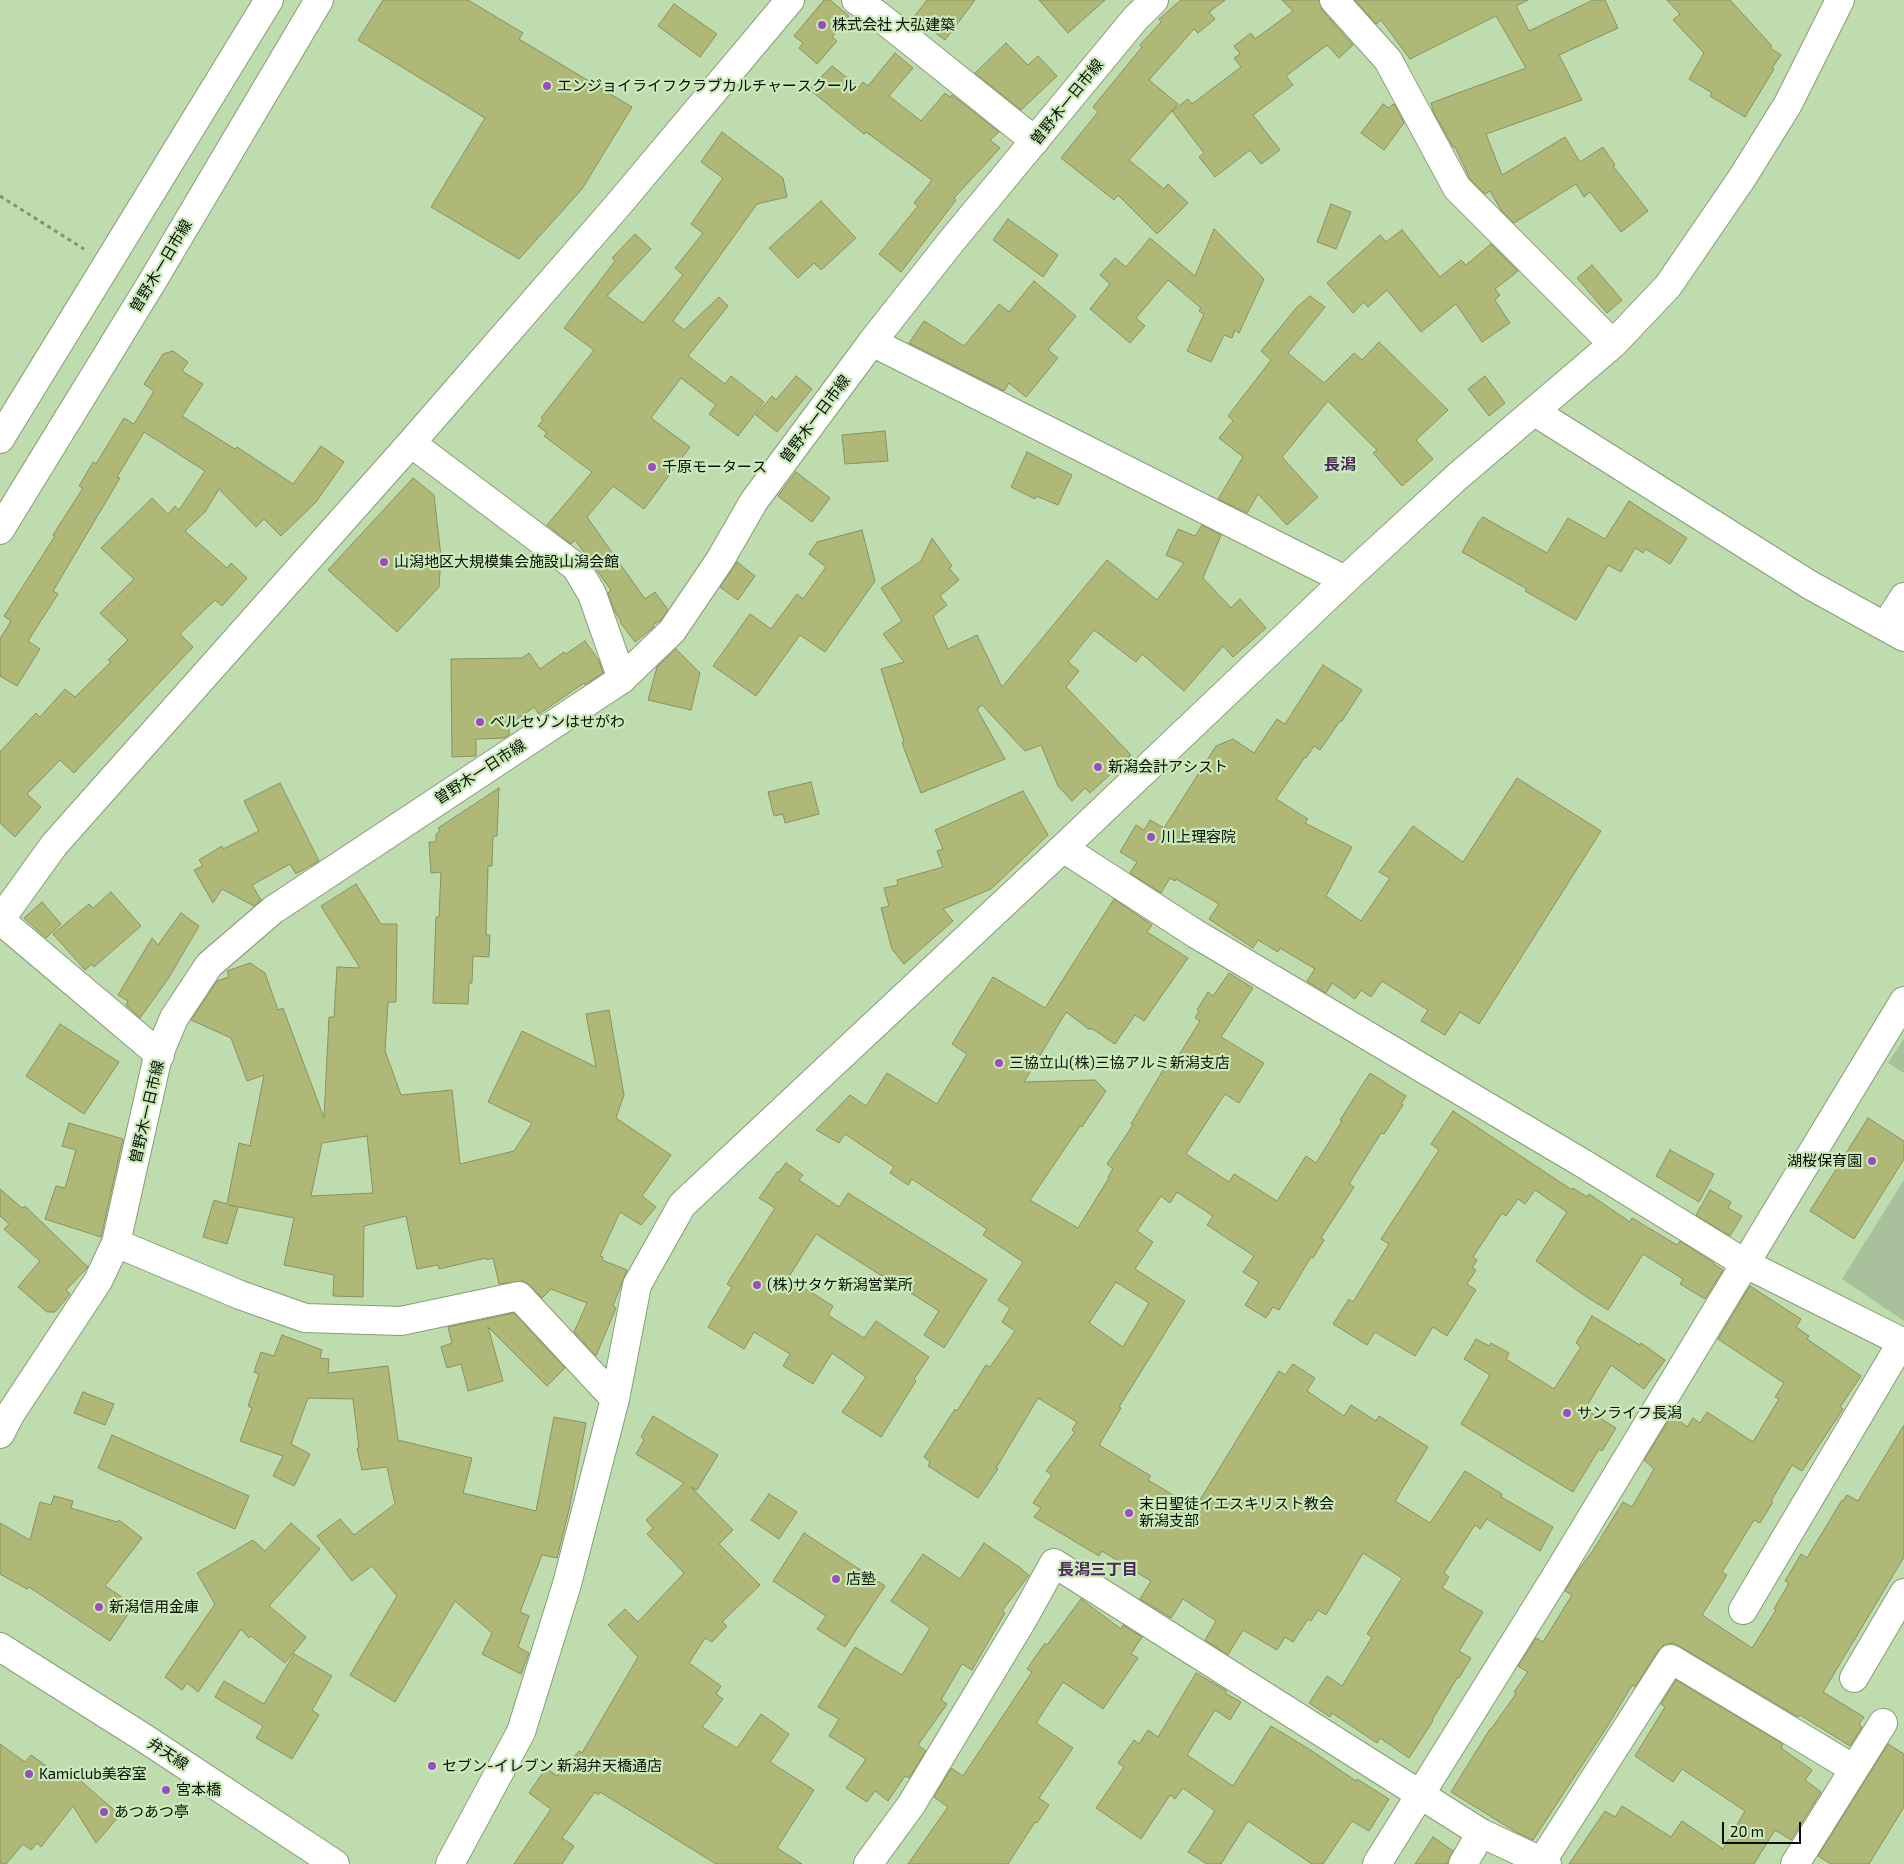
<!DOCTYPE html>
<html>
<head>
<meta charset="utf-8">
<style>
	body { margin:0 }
	#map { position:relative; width:1904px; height:1864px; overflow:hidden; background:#bfdcae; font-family:"Exo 2",sans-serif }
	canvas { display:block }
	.scale { position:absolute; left:1722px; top:1822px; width:79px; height:22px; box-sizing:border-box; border:2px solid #060f02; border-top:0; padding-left:6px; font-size:15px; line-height:18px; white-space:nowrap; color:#060f02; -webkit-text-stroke:4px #cbe9bb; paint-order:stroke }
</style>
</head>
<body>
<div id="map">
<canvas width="1904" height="1864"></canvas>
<div class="scale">20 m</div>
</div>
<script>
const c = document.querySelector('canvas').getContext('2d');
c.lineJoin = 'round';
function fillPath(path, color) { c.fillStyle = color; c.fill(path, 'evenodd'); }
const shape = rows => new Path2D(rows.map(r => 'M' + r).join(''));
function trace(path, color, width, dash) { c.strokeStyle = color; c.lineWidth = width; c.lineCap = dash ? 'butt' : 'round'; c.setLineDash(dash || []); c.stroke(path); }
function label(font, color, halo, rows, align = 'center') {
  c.font = font + ' "Exo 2","Noto Sans JP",sans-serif'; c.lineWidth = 4.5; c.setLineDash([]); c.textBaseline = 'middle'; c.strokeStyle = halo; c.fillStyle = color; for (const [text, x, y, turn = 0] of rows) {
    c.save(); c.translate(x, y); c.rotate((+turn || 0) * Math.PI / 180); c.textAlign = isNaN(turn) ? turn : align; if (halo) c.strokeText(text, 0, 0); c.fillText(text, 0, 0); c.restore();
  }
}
const green = shape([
	[1904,1038,1904,1073,1888,1063],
	[1904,1180,1904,1321,1842,1279]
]);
const building = shape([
	[383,0,468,0,523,33,519,39,632,107,582,189,519,259,431,207,485,118,358,40,383,0],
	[824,0,830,0,849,16,832,37,837,41,817,64,799,48,803,43,794,36,824,0],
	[927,0,975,0,945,40,914,17,927,0],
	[1039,0,1105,0,1068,33,1039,0],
	[1181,0,1225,0,1209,12,1215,19,1198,33,1194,29,1149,80,1178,104,1129,160,1164,189,1168,184,1188,203,1157,234,1118,195,1114,200,1061,158,1098,112,1093,107,1142,47,1140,45,1161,22,1159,19,1181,0],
	[1282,0,1319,0,1322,10,1353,45,1339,58,1327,45,1286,76,1293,85,1253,115,1280,150,1261,164,1250,150,1215,177,1199,157,1204,153,1172,111,1188,99,1192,104,1241,67,1234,58,1240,54,1234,46,1251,33,1255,39,1293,11,1282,0],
	[1355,0,1528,0,1516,6,1529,31,1593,0,1605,0,1618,28,1559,55,1582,100,1486,134,1502,175,1565,137,1580,162,1603,147,1615,165,1613,166,1648,211,1621,232,1590,192,1584,197,1576,184,1514,223,1501,210,1490,191,1485,194,1470,179,1455,147,1453,147,1434,113,1431,103,1526,68,1496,16,1410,59,1381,20,1376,24,1355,0],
	[1667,0,1730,0,1772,46,1770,48,1781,55,1772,68,1774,69,1745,117,1710,96,1712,93,1689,79,1704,53,1673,20,1680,14,1667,0],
	[674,4,717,34,700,57,658,26,674,4],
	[1006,43,1028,65,1038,56,1057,76,1021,110,975,73,1006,43],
	[895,53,913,68,889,96,921,121,945,93,950,97,952,95,999,132,990,140,1000,148,954,198,956,200,901,272,879,254,918,206,914,203,932,180,866,132,864,134,809,89,832,66,859,87,863,82,868,86,895,53],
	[1383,104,1389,108,1393,104,1395,105,1404,123,1384,150,1361,133,1383,104],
	[722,132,783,178,787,197,757,204,673,321,684,330,719,297,728,306,688,356,725,384,731,376,764,402,738,436,709,414,716,405,681,378,651,418,690,447,644,509,613,486,587,517,645,599,655,592,668,610,661,620,653,625,654,627,635,642,620,622,621,621,615,612,608,593,611,590,575,540,571,544,547,525,592,472,544,436,547,433,538,426,543,420,541,418,594,350,564,328,615,261,612,258,635,234,651,249,607,296,643,323,683,275,675,268,703,233,691,224,723,178,701,162,722,132],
	[821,201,856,238,821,270,814,263,798,278,769,248,821,201],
	[1331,204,1351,212,1336,249,1317,242,1331,204],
	[1008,219,1058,255,1043,277,993,240,1008,219],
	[1214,229,1264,279,1239,333,1235,330,1232,338,1224,335,1211,362,1187,351,1204,314,1199,311,1201,308,1168,280,1136,318,1145,326,1130,343,1090,309,1110,284,1100,275,1115,258,1126,267,1150,238,1195,276,1214,229],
	[1402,230,1440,277,1461,260,1466,265,1491,244,1518,271,1495,289,1500,295,1495,300,1510,323,1482,342,1456,304,1421,332,1387,290,1368,307,1364,302,1353,313,1327,283,1380,235,1386,242,1402,230],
	[1592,265,1622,300,1607,313,1577,278,1592,265],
	[1034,281,1076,316,1048,350,1058,358,1026,397,1009,383,1004,391,909,343,924,321,964,346,999,304,1009,312,1034,281],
	[1310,296,1325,307,1288,353,1324,383,1354,353,1362,360,1379,342,1448,410,1416,440,1433,459,1402,486,1373,453,1377,450,1328,401,1282,457,1318,497,1287,525,1258,494,1247,513,1218,499,1243,457,1219,438,1233,421,1228,416,1271,360,1261,351,1297,307,1310,296],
	[173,351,188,362,182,371,203,384,182,416,235,449,237,447,293,484,321,446,344,462,316,502,281,536,264,519,256,527,219,489,205,512,185,531,227,568,231,563,247,578,222,606,215,600,180,634,193,647,74,773,60,760,27,794,41,807,15,837,0,823,0,752,36,713,40,717,65,689,75,697,111,662,108,660,128,640,100,613,134,579,101,548,152,498,168,514,175,506,179,510,205,471,144,432,117,477,120,478,53,591,58,594,28,641,40,649,17,686,0,676,0,639,11,621,4,616,55,536,53,535,83,488,79,486,93,462,96,464,124,418,134,424,154,391,144,384,163,354,173,351],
	[796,376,812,389,777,432,756,415,772,396,776,400,796,376],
	[1485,376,1505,403,1489,416,1468,389,1485,376],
	[885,431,888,461,845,464,842,435,885,431],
	[1027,452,1072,475,1058,505,1036,496,1035,499,1011,487,1027,452],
	[796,472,830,498,812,522,778,496,796,472],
	[413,478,434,495,441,557,439,587,397,632,328,570,413,478],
	[1629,501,1687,538,1670,564,1646,549,1643,553,1635,548,1621,572,1608,565,1576,620,1525,591,1527,589,1462,552,1478,523,1483,517,1547,553,1568,518,1605,539,1629,501],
	[1202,525,1221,535,1203,578,1231,608,1240,599,1266,628,1233,657,1223,646,1184,691,1142,654,1136,662,1094,630,1068,662,1079,671,1066,687,1131,755,1090,793,1085,788,1072,801,1058,786,1041,745,1025,751,982,705,977,709,1005,759,921,793,902,743,904,742,881,669,904,662,883,634,902,621,881,588,921,561,932,538,952,566,949,568,959,580,940,596,947,605,933,616,948,649,977,635,1002,687,1107,560,1157,600,1184,563,1166,555,1178,529,1195,536,1202,525],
	[862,530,875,581,825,652,800,635,756,696,713,666,750,614,771,629,797,594,803,599,826,567,809,554,817,542,862,530],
	[737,562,755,576,738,600,720,587,737,562],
	[585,641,599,661,603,673,585,685,584,683,539,714,534,707,509,725,509,735,504,738,476,739,476,756,452,757,451,659,522,658,529,653,540,669,564,652,566,654,585,641],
	[676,649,700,673,691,710,648,700,657,667,676,649],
	[1323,665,1362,690,1342,721,1340,721,1320,750,1314,746,1306,758,1305,757,1276,799,1308,819,1305,823,1352,847,1326,896,1361,921,1390,878,1379,872,1413,826,1463,862,1517,778,1601,831,1479,1024,1460,1012,1445,1035,1421,1021,1428,1010,1382,981,1371,997,1361,990,1355,999,1332,983,1326,993,1307,981,1315,969,1280,948,1278,952,1258,940,1253,948,1209,919,1219,904,1176,879,1175,881,1170,878,1161,893,1130,873,1137,862,1120,852,1136,825,1144,830,1150,820,1164,828,1216,746,1233,739,1254,753,1277,719,1285,724,1323,665],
	[811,782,819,814,785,823,783,814,774,816,768,792,811,782],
	[280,783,319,861,296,874,290,864,252,885,261,900,254,906,222,889,213,903,194,870,203,866,199,860,222,846,223,849,259,831,244,801,280,783],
	[499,788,497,836,493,836,492,866,488,866,486,935,490,935,489,957,473,956,472,983,469,983,468,1004,433,1003,436,917,439,917,441,872,431,873,429,842,436,842,436,834,440,831,438,828,499,788],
	[1023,791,1048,835,991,889,943,909,953,921,904,964,892,949,881,908,889,906,884,888,898,885,897,880,943,867,937,851,943,849,935,830,1023,791],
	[356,884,381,924,397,924,396,1002,388,1002,385,1051,401,1095,452,1090,460,1164,514,1151,532,1123,488,1102,522,1031,596,1067,586,1014,609,1010,624,1095,616,1118,671,1155,642,1196,656,1207,641,1225,620,1212,600,1256,603,1257,602,1260,627,1270,613,1306,616,1308,596,1356,574,1332,587,1303,551,1289,542,1298,530,1285,523,1281,499,1284,493,1258,487,1260,486,1258,439,1269,438,1265,417,1269,406,1216,364,1226,363,1297,333,1296,334,1275,284,1265,294,1218,229,1205,238,1207,227,1244,203,1237,214,1200,227,1204,239,1143,250,1146,264,1075,247,1081,231,1038,191,1020,217,981,229,977,227,971,250,963,265,973,278,1010,283,1008,324,1118,329,1017,334,1017,337,967,360,968,321,906,356,884],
	[367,1136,373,1193,311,1196,322,1143,367,1136],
	[111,892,141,926,94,967,92,964,85,970,53,934,89,904,93,908,111,892],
	[1114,899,1152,925,1147,932,1188,958,1144,1021,1135,1015,1115,1044,1091,1028,1090,1030,1066,1012,1024,1082,1095,1080,1106,1091,1082,1127,1080,1126,1030,1200,1078,1228,1109,1178,1108,1177,1113,1169,1107,1164,1133,1125,1131,1124,1172,1055,1177,1058,1200,1021,1195,1018,1199,1011,1197,1010,1208,992,1213,996,1229,973,1253,988,1221,1037,1264,1063,1239,1103,1225,1094,1186,1154,1229,1182,1234,1174,1277,1201,1306,1156,1316,1163,1342,1121,1340,1120,1370,1073,1406,1096,1401,1104,1403,1105,1384,1134,1381,1133,1349,1184,1354,1187,1321,1238,1324,1240,1313,1258,1311,1257,1279,1310,1273,1307,1266,1318,1245,1305,1259,1282,1243,1272,1254,1256,1207,1225,1213,1216,1177,1192,1170,1203,1161,1196,1137,1231,1153,1242,1135,1269,1185,1301,1119,1407,1121,1408,1099,1445,1151,1476,1148,1480,1195,1508,1279,1371,1285,1375,1293,1364,1315,1378,1307,1391,1344,1416,1351,1405,1376,1421,1379,1416,1428,1447,1395,1501,1430,1523,1465,1471,1502,1494,1501,1497,1553,1527,1540,1551,1487,1519,1480,1529,1475,1525,1444,1573,1449,1577,1442,1588,1483,1612,1459,1651,1471,1658,1459,1678,1457,1678,1432,1720,1433,1721,1409,1758,1380,1738,1377,1743,1332,1713,1330,1717,1309,1703,1327,1676,1342,1686,1372,1637,1367,1634,1402,1578,1363,1553,1326,1615,1318,1610,1311,1621,1308,1619,1293,1642,1285,1637,1277,1650,1243,1630,1228,1655,1205,1640,1216,1621,1183,1599,1171,1618,1140,1599,1151,1581,1102,1551,1099,1556,1034,1517,1041,1508,1033,1503,1052,1475,1046,1471,1075,1432,1072,1430,1077,1422,1038,1398,996,1468,998,1469,978,1498,928,1466,930,1462,924,1457,955,1409,957,1411,986,1365,990,1367,1015,1331,1002,1322,1010,1308,998,1300,1023,1262,983,1235,987,1229,912,1179,908,1185,890,1173,894,1167,845,1134,839,1143,816,1130,850,1095,866,1106,887,1073,937,1104,967,1054,952,1044,993,977,1045,1008,1114,899],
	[1116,1282,1149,1303,1123,1347,1089,1323,1116,1282],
	[42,902,61,924,46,938,24,918,42,902],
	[181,913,199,926,168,979,140,1018,126,1005,128,1001,118,995,152,938,158,945,181,913],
	[60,1024,119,1062,84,1114,26,1076,60,1024],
	[1453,1111,1572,1190,1573,1188,1587,1197,1589,1194,1630,1222,1632,1218,1677,1245,1680,1241,1714,1263,1714,1264,1723,1270,1705,1299,1680,1284,1683,1279,1643,1254,1608,1310,1585,1296,1536,1261,1567,1212,1535,1190,1525,1204,1518,1199,1506,1216,1502,1213,1473,1257,1477,1260,1472,1268,1476,1270,1467,1284,1476,1290,1447,1336,1433,1327,1415,1356,1375,1332,1367,1345,1333,1324,1349,1299,1353,1302,1389,1244,1381,1239,1439,1150,1431,1144,1453,1111],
	[1868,1118,1904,1141,1904,1159,1854,1239,1810,1211,1868,1118],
	[69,1123,123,1139,101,1237,45,1219,56,1186,65,1188,76,1150,62,1146,69,1123],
	[1670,1150,1714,1174,1699,1202,1656,1176,1670,1150],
	[786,1163,803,1175,799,1180,839,1207,848,1193,987,1280,944,1348,924,1335,939,1311,883,1275,882,1276,816,1234,788,1278,833,1306,828,1315,864,1338,876,1321,929,1357,914,1379,916,1381,881,1437,842,1412,866,1377,832,1353,813,1384,783,1366,790,1354,754,1332,744,1349,708,1327,732,1287,727,1284,775,1208,759,1198,778,1171,779,1172,786,1163],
	[0,1189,22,1208,25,1206,88,1267,66,1290,70,1294,55,1312,47,1312,18,1287,40,1261,4,1229,9,1224,0,1216,0,1189],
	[1710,1190,1731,1202,1728,1208,1742,1216,1730,1236,1696,1215,1710,1190],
	[1750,1286,1801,1319,1796,1327,1809,1336,1807,1339,1861,1376,1840,1407,1843,1409,1802,1471,1792,1465,1771,1501,1773,1502,1760,1523,1754,1520,1722,1572,1727,1575,1702,1615,1752,1648,1776,1610,1774,1609,1789,1583,1785,1581,1801,1554,1807,1558,1842,1500,1843,1501,1847,1495,1858,1501,1904,1425,1904,1557,1823,1692,1864,1717,1859,1724,1862,1727,1850,1746,1800,1715,1798,1717,1679,1646,1672,1643,1664,1645,1658,1651,1635,1687,1632,1685,1607,1727,1533,1840,1516,1832,1451,1792,1490,1729,1491,1729,1516,1694,1514,1692,1528,1672,1518,1666,1536,1638,1543,1642,1572,1595,1565,1591,1576,1573,1592,1552,1623,1502,1632,1507,1654,1469,1644,1460,1672,1415,1687,1427,1693,1418,1700,1423,1707,1412,1753,1442,1779,1399,1775,1397,1784,1383,1718,1339,1750,1286],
	[514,1313,565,1368,547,1386,488,1327,503,1381,468,1391,461,1364,447,1368,441,1347,452,1343,448,1327,514,1313],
	[1592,1316,1640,1345,1641,1343,1665,1360,1644,1389,1611,1365,1585,1409,1616,1428,1602,1451,1599,1449,1573,1492,1461,1424,1490,1375,1464,1359,1476,1339,1489,1346,1491,1343,1509,1353,1506,1359,1554,1389,1581,1347,1576,1343,1592,1316],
	[282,1335,322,1350,320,1358,329,1359,328,1373,388,1366,398,1440,472,1458,463,1493,536,1511,554,1417,586,1423,569,1510,557,1558,542,1555,520,1612,529,1616,518,1647,529,1653,521,1674,482,1654,492,1633,455,1601,395,1702,350,1675,397,1596,372,1566,352,1581,317,1536,340,1519,354,1535,395,1504,387,1467,362,1470,357,1448,359,1448,353,1399,308,1398,291,1444,310,1454,294,1486,273,1476,283,1456,240,1441,252,1408,248,1406,259,1374,254,1372,261,1352,274,1356,282,1335],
	[83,1392,114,1404,105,1425,74,1413,83,1392],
	[653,1416,718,1455,697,1490,691,1487,733,1530,719,1544,760,1585,722,1622,727,1626,712,1642,705,1638,689,1663,721,1686,716,1694,723,1699,702,1727,737,1748,761,1714,789,1734,770,1762,814,1790,777,1848,802,1864,716,1864,600,1792,598,1795,595,1792,562,1838,574,1846,562,1864,514,1864,551,1809,529,1793,546,1768,557,1776,579,1751,582,1753,638,1657,608,1625,625,1609,638,1622,684,1573,647,1534,653,1528,646,1520,684,1483,636,1454,644,1440,641,1437,653,1416],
	[112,1435,249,1496,235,1529,98,1468,112,1435],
	[769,1494,797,1512,779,1539,751,1520,769,1494],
	[54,1496,73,1501,71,1508,117,1522,119,1520,142,1538,105,1586,134,1605,110,1641,29,1587,27,1589,0,1574,0,1523,30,1540,40,1502,51,1505,54,1496],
	[291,1523,320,1549,269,1606,306,1637,285,1663,251,1636,249,1638,241,1629,198,1692,187,1683,182,1690,165,1677,215,1604,197,1573,253,1540,265,1551,291,1523],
	[804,1533,885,1586,845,1647,817,1629,826,1616,773,1581,804,1533],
	[984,1543,1022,1569,1022,1570,1029,1575,1002,1611,1005,1613,972,1670,962,1664,941,1700,947,1704,918,1745,926,1751,909,1778,905,1776,888,1801,875,1791,867,1802,846,1788,866,1759,829,1736,839,1719,818,1707,855,1647,902,1675,930,1628,891,1601,923,1554,960,1579,984,1543],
	[1081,1599,1121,1629,1123,1625,1142,1637,1131,1654,1138,1658,1103,1709,1063,1682,1036,1723,1073,1748,1039,1798,1049,1805,1037,1823,1035,1822,1008,1864,908,1864,948,1807,934,1797,951,1768,963,1776,1032,1672,1027,1669,1045,1643,1047,1645,1081,1599],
	[294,1654,332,1676,312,1710,319,1715,292,1759,256,1738,263,1726,215,1697,224,1681,264,1704,294,1654],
	[1196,1673,1227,1691,1225,1693,1241,1702,1230,1720,1215,1710,1187,1755,1233,1786,1271,1726,1309,1749,1356,1781,1357,1779,1389,1799,1369,1831,1352,1821,1323,1864,1312,1864,1248,1821,1221,1864,1207,1864,1188,1852,1215,1811,1183,1788,1175,1799,1170,1795,1141,1839,1096,1808,1124,1767,1118,1763,1134,1740,1139,1744,1148,1730,1158,1737,1196,1673],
	[1676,1680,1783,1744,1781,1748,1812,1770,1805,1780,1821,1792,1791,1840,1775,1830,1754,1864,1569,1864,1605,1811,1615,1817,1622,1806,1671,1837,1682,1821,1723,1849,1745,1811,1682,1769,1673,1782,1635,1756,1665,1707,1661,1704,1676,1680],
	[0,1744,25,1762,31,1755,66,1780,75,1773,84,1784,120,1815,96,1843,73,1806,41,1847,37,1843,31,1850,23,1844,6,1864,0,1864,0,1744],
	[1888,1744,1904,1754,1904,1807,1869,1864,1831,1864,1818,1856,1888,1744],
	[1433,1837,1453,1851,1447,1864,1415,1864,1433,1837]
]);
const path = shape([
	[0,196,84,249]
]);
const minor = shape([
	[856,0,879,16,1035,141],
	[1334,0,1388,60,1457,188,1613,344],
	[872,342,1345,580],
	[1535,412,1810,585,1904,637],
	[411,443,576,567,592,594,622,679],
	[1886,625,1904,597],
	[1063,848,1196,934,1584,1164,1746,1264,1904,1343],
	[0,920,54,845,411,443,618,205,790,0],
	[0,920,160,1055],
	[116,1243,240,1295,305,1318,401,1321,519,1296,615,1399,567,1584,521,1732,450,1864],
	[615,1399,637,1285,682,1205,1063,848,1345,580,1458,476,1613,344,1668,286,1742,178,1788,104,1840,0],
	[1743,1610,1902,1342],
	[0,1647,141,1736,335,1864],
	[1854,1678,1904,1593],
	[1542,1861,1671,1659,1854,1769],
	[868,1864,911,1805,1023,1619,1054,1563,1481,1833,1547,1864],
	[1377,1864,1558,1573,1904,1001],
	[1463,1864,1481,1833],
	[1795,1864,1883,1723]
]);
const major = shape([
	[0,439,269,0],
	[0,530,152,282,319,0],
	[0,1434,11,1413,98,1281,116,1243,158,1056,174,1018,209,965,273,910,622,679,672,631,720,560,754,501,872,342,950,243,1135,19,1154,0]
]);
const markers = [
	[822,25,5,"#9b4dbe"],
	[547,86,5,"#9b4dbe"],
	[652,467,5,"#9b4dbe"],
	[384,562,5,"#9b4dbe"],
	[480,722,5,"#9b4dbe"],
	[1098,767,5,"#9b4dbe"],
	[1151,837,5,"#9b4dbe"],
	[999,1063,5,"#9b4dbe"],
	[1872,1161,5,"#9b4dbe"],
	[757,1285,5,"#9b4dbe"],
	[1567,1413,5,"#9b4dbe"],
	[1129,1513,5,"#9b4dbe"],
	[836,1579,5,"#9b4dbe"],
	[99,1607,5,"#9b4dbe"],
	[432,1766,5,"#9b4dbe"],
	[29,1774,5,"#9b4dbe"],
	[166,1790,5,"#9b4dbe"],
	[104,1812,5,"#9b4dbe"]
];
const poiNames = [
	["株式会社 大弘建築",832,25],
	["エンジョイライフクラブカルチャースクール",557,86],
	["千原モータース",662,467],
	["山潟地区大規模集会施設山潟会館",394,562],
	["ベルセゾンはせがわ",490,722],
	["新潟会計アシスト",1108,767],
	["川上理容院",1161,837],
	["三協立山(株)三協アルミ新潟支店",1009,1063],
	["湖桜保育園",1862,1161,"right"],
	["(株)サタケ新潟営業所",767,1285],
	["サンライフ長潟",1577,1413],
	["末日聖徒イエスキリスト教会",1139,1504],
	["新潟支部",1139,1521],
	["店塾",846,1579],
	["新潟信用金庫",109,1607],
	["セブン-イレブン 新潟弁天橋通店",442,1766],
	["Kamiclub美容室",39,1774],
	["宮本橋",176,1790],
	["あつあつ亭",114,1812]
];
const streetNames = [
	["曽野木一日市線",1067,102,-51],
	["曽野木一日市線",161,266,-59],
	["曽野木一日市線",815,419,-53],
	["曽野木一日市線",480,772,-33],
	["曽野木一日市線",147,1112,-77],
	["弁天線",168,1754,33]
];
const neighbourhoodNames = [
	["長潟",1340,465],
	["長潟三丁目",1098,1570]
];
fillPath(green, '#a8c09b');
fillPath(building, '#b0b878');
trace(building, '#8a9060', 1);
trace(minor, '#849f74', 30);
trace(major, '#849f74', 30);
trace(path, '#7f9572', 3, [4, 4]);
trace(minor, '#fff', 28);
trace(major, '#fff', 28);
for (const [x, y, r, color] of markers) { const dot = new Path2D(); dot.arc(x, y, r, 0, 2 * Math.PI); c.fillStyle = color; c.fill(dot); trace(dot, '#cbe9bb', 2); }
label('15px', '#060f02', '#cbe9bb', poiNames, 'left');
label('15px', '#060f02', '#cbe9bb', streetNames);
label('bold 16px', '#4c265d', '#cbe9bb', neighbourhoodNames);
</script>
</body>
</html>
